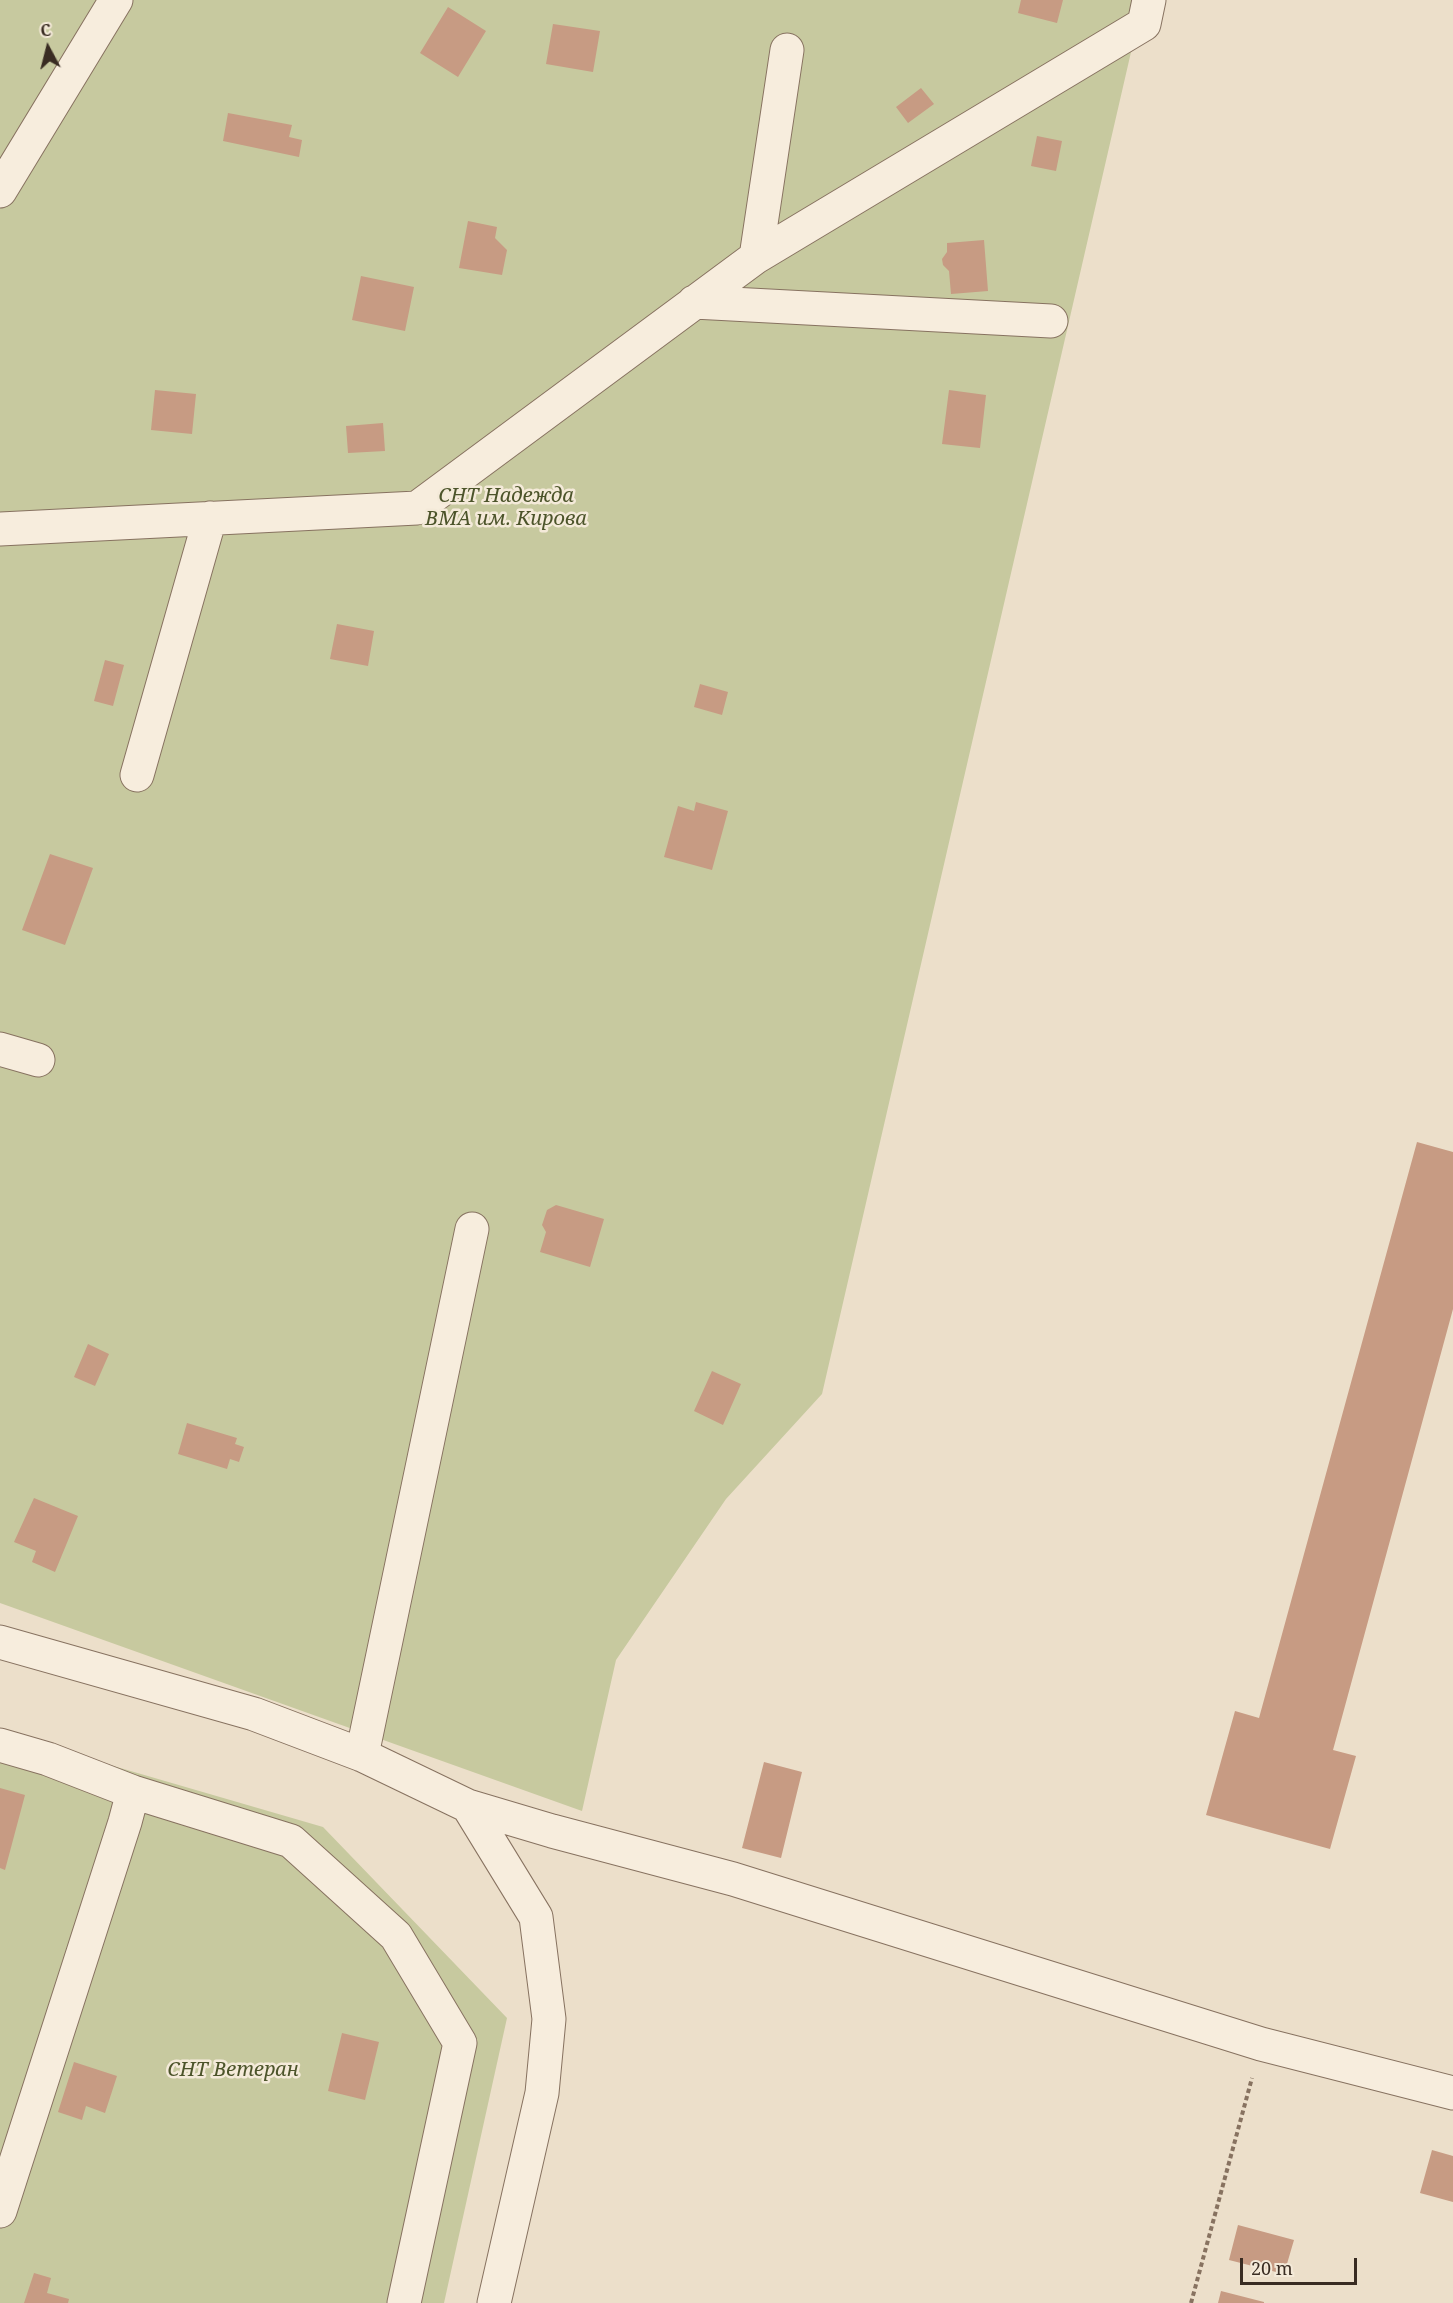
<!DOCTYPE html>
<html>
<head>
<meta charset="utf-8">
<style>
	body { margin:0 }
	#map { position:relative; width:1453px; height:2303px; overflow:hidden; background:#ecdfca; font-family:"Noto Serif",serif }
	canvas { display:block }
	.north { position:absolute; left:18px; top:18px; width:60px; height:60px; -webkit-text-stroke:4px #f4ead9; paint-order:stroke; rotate:353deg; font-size:16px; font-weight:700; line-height:24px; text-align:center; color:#392c22 }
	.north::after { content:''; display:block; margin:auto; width:21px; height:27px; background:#392c22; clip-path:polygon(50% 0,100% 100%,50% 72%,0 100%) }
	.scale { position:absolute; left:1240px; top:2258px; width:117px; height:27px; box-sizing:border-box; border:3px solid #392c22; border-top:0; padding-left:8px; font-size:18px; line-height:21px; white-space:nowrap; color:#392c22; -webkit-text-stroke:4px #f4ead9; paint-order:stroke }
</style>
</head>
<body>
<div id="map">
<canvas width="1453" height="2303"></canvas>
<div class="north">С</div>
<div class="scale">20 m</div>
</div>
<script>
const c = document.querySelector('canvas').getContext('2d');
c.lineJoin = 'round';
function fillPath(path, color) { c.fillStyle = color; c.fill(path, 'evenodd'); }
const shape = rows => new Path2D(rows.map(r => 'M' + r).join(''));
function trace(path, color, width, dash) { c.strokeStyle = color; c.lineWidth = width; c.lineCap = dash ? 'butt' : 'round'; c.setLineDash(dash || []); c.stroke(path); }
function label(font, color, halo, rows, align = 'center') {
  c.font = font + ' "Noto Serif",serif'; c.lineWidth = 5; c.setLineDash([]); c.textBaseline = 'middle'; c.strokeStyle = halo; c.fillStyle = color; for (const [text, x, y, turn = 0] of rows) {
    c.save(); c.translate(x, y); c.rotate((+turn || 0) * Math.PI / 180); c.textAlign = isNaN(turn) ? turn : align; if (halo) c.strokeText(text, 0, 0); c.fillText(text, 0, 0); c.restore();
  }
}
const green = shape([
	[0,0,1143,0,822,1394,726,1499,616,1660,582,1811,0,1603],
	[0,1733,323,1827,507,2018,444,2303,0,2303]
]);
const building = shape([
	[1021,0,1063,0,1057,23,1018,13],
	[448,7,486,31,458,77,420,53],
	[553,24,600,31,593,72,546,64],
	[921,88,934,104,908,123,896,107],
	[228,113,292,125,289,137,302,140,299,157,223,141],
	[1037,136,1062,141,1056,171,1031,166],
	[468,221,497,227,495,238,507,250,502,275,459,268],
	[984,240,988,291,951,294,949,271,943,265,942,259,947,252,947,243],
	[361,276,414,287,405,331,352,320],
	[155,390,196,394,192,434,151,430],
	[949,390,986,395,980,448,942,444],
	[383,423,385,451,348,453,346,426],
	[337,624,374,631,368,666,330,659],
	[105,660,124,665,113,706,94,701],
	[700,684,728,692,722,715,694,707],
	[696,802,728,811,712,870,664,857,678,806,694,811],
	[50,854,93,868,65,945,22,930],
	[1417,1142,1453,1152,1453,1309,1333,1750,1356,1756,1330,1849,1206,1815,1235,1711,1259,1718],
	[556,1205,604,1219,590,1267,540,1252,546,1232,542,1225,547,1210],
	[88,1344,109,1354,95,1386,74,1377],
	[712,1371,741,1384,723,1425,694,1411],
	[187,1423,237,1438,235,1444,244,1447,239,1462,230,1459,227,1469,178,1454],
	[34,1498,78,1516,55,1572,32,1562,36,1551,14,1542],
	[764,1762,802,1772,781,1858,742,1848],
	[0,1788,25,1795,5,1870,0,1868],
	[342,2033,379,2042,365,2100,328,2091],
	[74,2062,117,2076,105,2113,86,2106,82,2120,58,2112],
	[1432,2150,1453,2156,1453,2202,1420,2193],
	[1238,2225,1294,2240,1284,2274,1229,2260],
	[34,2273,51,2278,47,2293,69,2299,68,2303,24,2303],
	[1221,2291,1264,2302,1264,2303,1218,2303]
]);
const path = shape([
	[1191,2303,1252,2078]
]);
const minor = shape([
	[0,191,116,0],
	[756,257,787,50],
	[694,302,1051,321],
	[0,529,417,508,756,257,1144,24,1149,0],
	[137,775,210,518],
	[0,1049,38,1060],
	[0,1642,254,1714,362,1755,468,1806,536,1917,549,2019,542,2093,494,2303],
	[0,1745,48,1759,133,1792,291,1841,396,1936,460,2043,404,2303],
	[362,1755,472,1229],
	[468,1806,552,1831,733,1879,1261,2044,1453,2093],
	[0,2211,125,1822,133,1792]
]);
const parkNames = [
	["СНТ Надежда",506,496],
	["ВМА им. Кирова",506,519],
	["СНТ Ветеран",233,2070]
];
fillPath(green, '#c7c99f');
fillPath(building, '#c79b83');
trace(minor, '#877260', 35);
trace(path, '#877260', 4, [4.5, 3]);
trace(minor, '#f7eddd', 33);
label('italic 20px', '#4c542a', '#f4ead9', parkNames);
</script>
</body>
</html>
